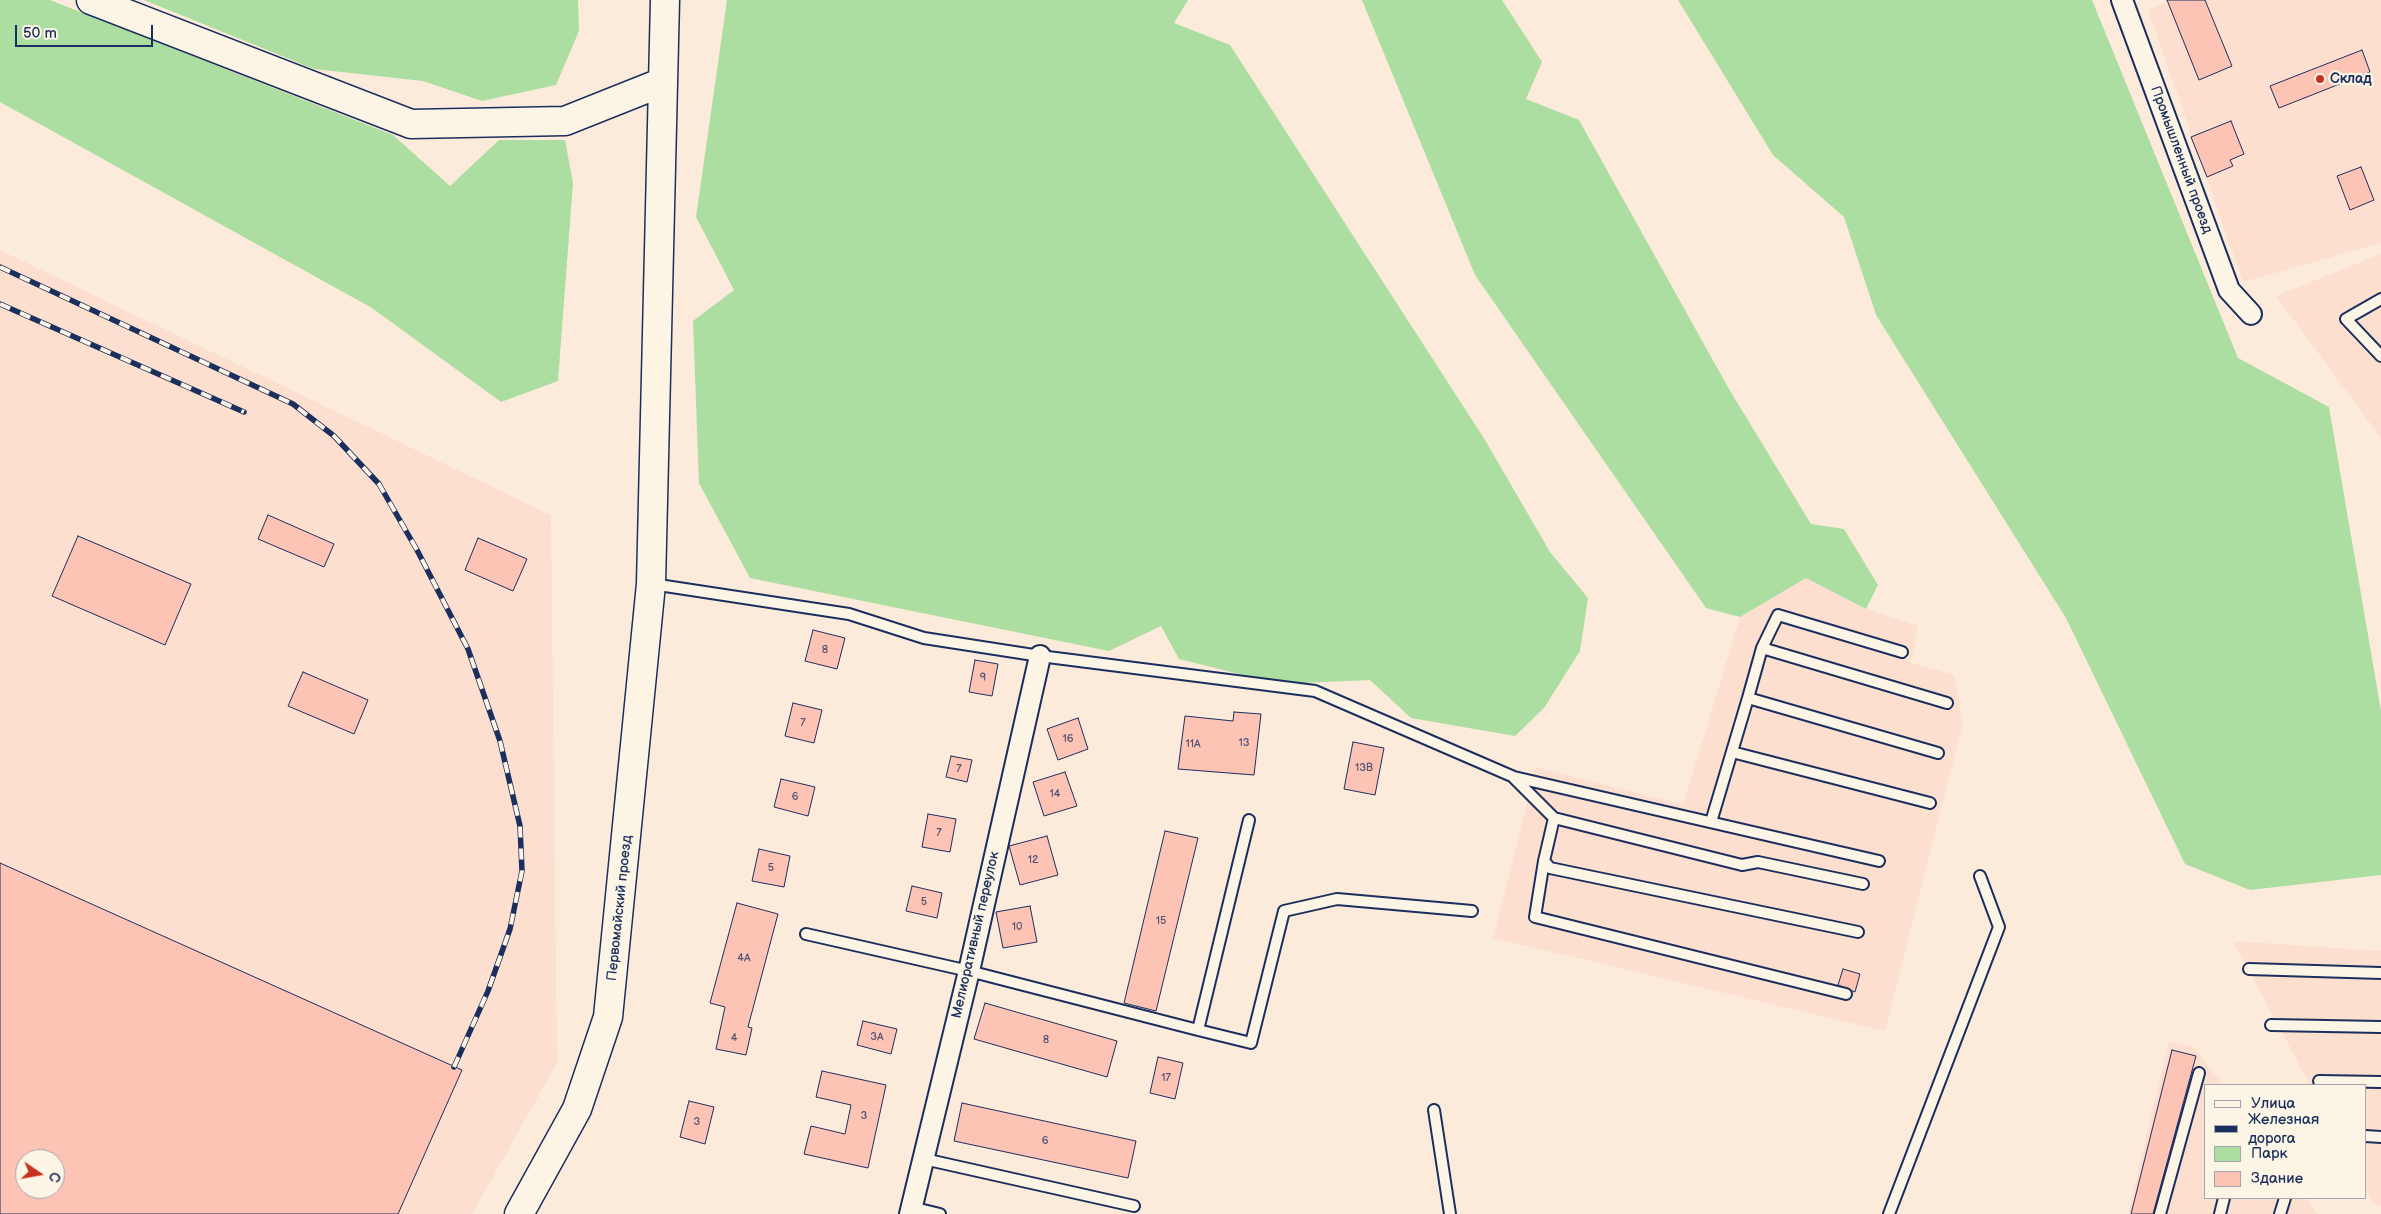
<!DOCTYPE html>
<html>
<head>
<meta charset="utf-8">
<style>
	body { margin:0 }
	#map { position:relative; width:2381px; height:1214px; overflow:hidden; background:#fcebdb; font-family:"Balsamiq Sans",sans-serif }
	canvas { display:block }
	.legend { position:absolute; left:2204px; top:1084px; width:162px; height:115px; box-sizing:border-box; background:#fcf5e5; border:1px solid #a2a6af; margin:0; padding:6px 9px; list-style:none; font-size:15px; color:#1b2f5e }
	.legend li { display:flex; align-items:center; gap:10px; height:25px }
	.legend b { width:25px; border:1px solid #a2a6af }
	.north { position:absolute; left:15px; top:1149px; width:50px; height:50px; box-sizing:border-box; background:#fcf5e5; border:1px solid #a2a6af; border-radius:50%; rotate:102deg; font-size:14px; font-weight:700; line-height:20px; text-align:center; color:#1b2f5e }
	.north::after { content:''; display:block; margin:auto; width:18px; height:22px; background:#c8321e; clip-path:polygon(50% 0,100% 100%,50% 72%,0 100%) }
	.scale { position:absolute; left:15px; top:25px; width:138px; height:22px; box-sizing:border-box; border:2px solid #1b2f5e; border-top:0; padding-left:6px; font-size:15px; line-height:18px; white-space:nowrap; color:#1b2f5e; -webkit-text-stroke:4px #fcf5e5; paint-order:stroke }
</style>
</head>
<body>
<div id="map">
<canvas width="2381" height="1214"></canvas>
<ul class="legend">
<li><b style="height:6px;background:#fcf5e5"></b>Улица</li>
<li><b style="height:6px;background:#1b2f5e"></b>Железная дорога</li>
<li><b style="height:14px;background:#abdea0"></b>Парк</li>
<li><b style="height:14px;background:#fdc3b4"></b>Здание</li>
</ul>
<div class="north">С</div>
<div class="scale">50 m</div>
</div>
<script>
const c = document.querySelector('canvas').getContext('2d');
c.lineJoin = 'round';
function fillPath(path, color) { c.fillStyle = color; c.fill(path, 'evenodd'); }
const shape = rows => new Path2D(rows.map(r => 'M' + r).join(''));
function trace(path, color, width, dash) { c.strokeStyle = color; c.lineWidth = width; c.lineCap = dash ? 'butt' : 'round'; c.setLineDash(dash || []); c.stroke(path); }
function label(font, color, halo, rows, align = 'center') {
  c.font = font + ' "Balsamiq Sans",sans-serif'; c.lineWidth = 4.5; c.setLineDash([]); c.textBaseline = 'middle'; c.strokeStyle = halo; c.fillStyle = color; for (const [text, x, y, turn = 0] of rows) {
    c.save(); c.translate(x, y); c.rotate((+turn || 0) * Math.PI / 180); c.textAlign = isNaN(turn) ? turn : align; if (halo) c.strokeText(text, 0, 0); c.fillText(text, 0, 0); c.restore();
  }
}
const built = shape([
	[2167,0,2381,0,2381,243,2243,282,2148,10,2167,2],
	[0,250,551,515,557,1063,472,1214,0,1214],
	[25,1159,55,1159,55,1189,25,1189],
	[2381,254,2381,438,2276,296],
	[1806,578,1866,609,1918,626,1911,663,1954,675,1963,723,1885,1031,1493,938,1536,767,1683,805,1740,617],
	[2233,941,2381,951,2381,1206,2374,1205,2365,1189,2365,1085,2310,1085],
	[2169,1041,2194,1047,2223,1085,2205,1085,2205,1198,2306,1198,2318,1214,2128,1214]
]);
const green = shape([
	[0,0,50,0,393,135,450,186,499,140,565,140,573,183,558,381,501,402,372,308,0,102],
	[144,0,578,0,579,31,556,85,482,101,423,81,314,69],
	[727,0,1188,0,1174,23,1230,45,1485,440,1550,552,1588,598,1580,651,1544,708,1515,736,1411,718,1370,680,1279,684,1179,659,1161,626,1109,651,750,578,699,483,693,321,734,290,696,217],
	[1362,0,1502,0,1542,62,1526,99,1579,120,1729,389,1811,524,1844,529,1878,585,1866,609,1806,578,1740,617,1706,608,1475,275],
	[1678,0,2092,0,2238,358,2329,407,2381,711,2381,875,2250,890,2185,864,2066,618,1876,315,1844,217,1773,155]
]);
const building = shape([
	[2167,0,2205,0,2232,66,2199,80,2167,0],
	[2362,50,2370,72,2279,108,2270,86,2362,50],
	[2231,121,2244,154,2230,160,2233,166,2207,177,2191,137,2231,121],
	[2361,167,2374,200,2350,210,2337,176,2361,167],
	[268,515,334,544,324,567,258,539,268,515],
	[78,536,191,584,165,645,52,596,78,536],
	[478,538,527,559,513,591,465,570,478,538],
	[813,630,845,638,837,669,805,661,813,630],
	[975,660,998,664,992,696,969,692,975,660],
	[303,672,368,700,354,734,288,706,303,672],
	[793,703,822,710,814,743,785,736,793,703],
	[1234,712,1261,714,1254,775,1178,769,1185,716,1233,721,1234,712],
	[1078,718,1088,749,1058,760,1047,729,1078,718],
	[1353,742,1384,748,1375,795,1344,789,1353,742],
	[951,756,972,760,967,782,946,777,951,756],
	[1065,772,1077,806,1044,816,1033,782,1065,772],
	[781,779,815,787,808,816,774,807,781,779],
	[928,814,956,819,950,852,922,847,928,814],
	[1165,831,1198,838,1156,1011,1124,1003,1165,831],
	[1047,836,1058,875,1020,885,1009,846,1047,836],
	[759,849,790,856,784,887,752,881,759,849],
	[0,863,462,1070,398,1214,0,1214,0,863],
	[25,1159,55,1159,55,1189,25,1189,25,1159],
	[912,886,942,893,937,918,906,911,912,886],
	[737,903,778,914,748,1027,752,1028,746,1055,716,1049,725,1007,710,1003,737,903],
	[1030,906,1037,942,1003,948,996,912,1030,906],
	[1843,969,1860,974,1855,992,1838,985,1843,969],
	[985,1003,1117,1041,1107,1077,974,1039,985,1003],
	[863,1021,897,1029,891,1054,857,1045,863,1021],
	[2172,1050,2196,1056,2153,1214,2131,1214,2172,1050],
	[1158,1057,1183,1063,1175,1099,1150,1093,1158,1057],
	[822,1071,886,1085,868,1168,804,1154,811,1126,845,1134,851,1105,816,1097,822,1071],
	[689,1101,714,1107,705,1144,680,1137,689,1101],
	[962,1103,1136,1141,1128,1178,954,1141,962,1103]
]);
const lane = shape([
	[2381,299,2346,319,2381,356],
	[652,584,849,614,924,638,1040,656,1315,691,1514,777,1879,861],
	[1762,648,1778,615,1902,652],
	[1748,698,1762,648,1947,703],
	[1732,752,1930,803],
	[1514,778,1554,818,1742,865,1758,862,1863,884],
	[1554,818,1544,861,1550,868,1858,932],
	[1711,822,1748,698,1938,753],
	[1544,861,1535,917,1846,994],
	[806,934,969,971,1198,1030,1249,820],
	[2249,969,2381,973],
	[2271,1025,2381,1027],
	[1198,1030,1251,1043,1284,911,1337,899,1472,911],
	[2319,1081,2381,1082],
	[1434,1110,1450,1214],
	[2365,1136,2381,1137],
	[924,1159,1134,1206],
	[911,1207,940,1214],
	[1889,1214,1999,927,1980,876],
	[2160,1214,2199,1073],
	[2220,1214,2224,1198],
	[2280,1214,2285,1198]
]);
const street = shape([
	[2122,0,2229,290,2251,314],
	[910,1214,969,971,1040,656]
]);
const secondary = shape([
	[91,0,411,124,565,121,663,82],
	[519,1214,577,1109,608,1017,651,584,665,0]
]);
const rail = shape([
	[0,267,293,404,334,436,379,484,417,550,468,649,500,741,520,826,522,871,510,929,488,991,454,1067],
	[0,304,244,412]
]);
const markers = [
	[2320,79,5,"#c8321e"]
];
const numberNames = [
	["8",825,650],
	["9",983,678],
	["7",803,723],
	["16",1068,739],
	["13",1244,743],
	["11А",1193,744],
	["13В",1364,768],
	["7",959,769],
	["14",1055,794],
	["6",795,797],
	["7",939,833],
	["12",1033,860],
	["5",771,868],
	["5",924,902],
	["15",1161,921],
	["10",1017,927],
	["4А",744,958],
	["3А",877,1037],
	["4",734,1038],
	["8",1046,1040],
	["17",1166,1078],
	["3",864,1116],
	["3",697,1122],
	["6",1045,1141]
];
const poiNames = [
	["Склад",2330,79]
];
const streetNames = [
	["Промышленный проезд",2181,160,70],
	["Первомайский проезд",620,908,-84],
	["Мелиоративный переулок",976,935,-77]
];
fillPath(built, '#fcdfcf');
fillPath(green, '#abdea0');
fillPath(building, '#fdc3b4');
trace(building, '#1b2f5e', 1);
trace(lane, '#1b2f5e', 14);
trace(street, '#1b2f5e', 24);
trace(secondary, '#1b2f5e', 31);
trace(lane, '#fcf5e5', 10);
trace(street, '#fcf5e5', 20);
trace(secondary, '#fcf5e5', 28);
trace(rail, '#1b2f5e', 5.5);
trace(rail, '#fcf5e5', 4, [11]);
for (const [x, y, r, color] of markers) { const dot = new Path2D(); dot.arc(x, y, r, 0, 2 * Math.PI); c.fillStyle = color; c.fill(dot); trace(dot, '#fcf5e5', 2); }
label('11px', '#545474', null, numberNames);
label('bold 14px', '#1b2f5e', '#fcf5e5', poiNames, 'left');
label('14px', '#1b2f5e', '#fcf5e5', streetNames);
</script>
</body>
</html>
